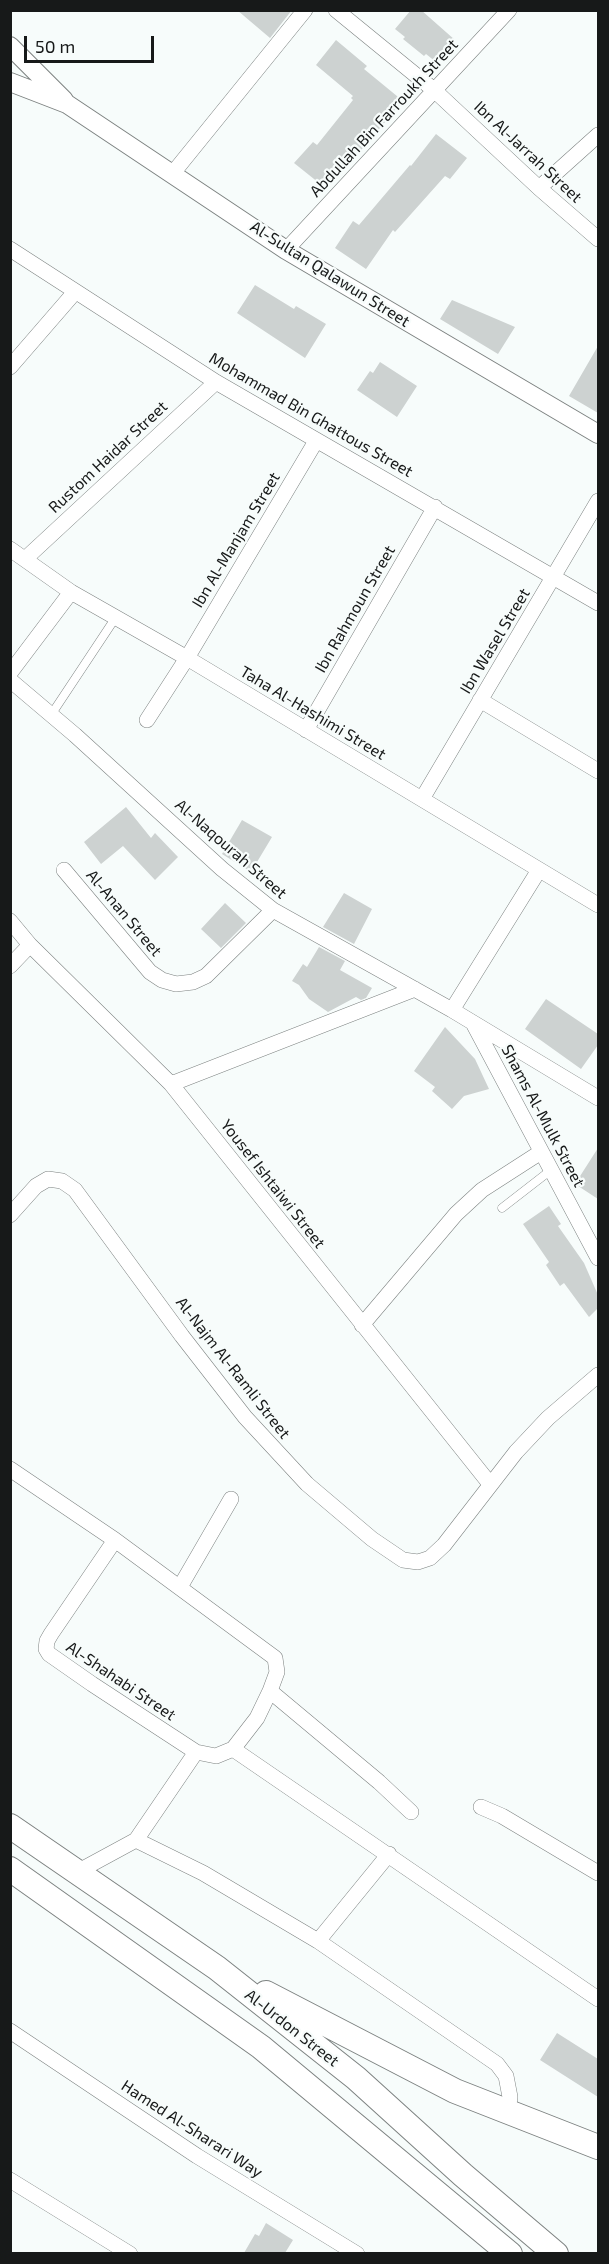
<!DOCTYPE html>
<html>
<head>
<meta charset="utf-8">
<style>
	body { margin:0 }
	#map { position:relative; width:609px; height:2264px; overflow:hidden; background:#f7fcfb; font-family:"Exo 2",sans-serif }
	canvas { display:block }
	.frame { position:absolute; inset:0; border:12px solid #171919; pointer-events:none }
	.scale { position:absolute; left:24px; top:36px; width:130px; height:27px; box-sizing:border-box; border:3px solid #171919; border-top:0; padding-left:8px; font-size:18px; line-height:21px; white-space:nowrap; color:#171919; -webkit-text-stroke:4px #f7fcfb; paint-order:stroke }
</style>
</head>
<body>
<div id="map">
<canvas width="609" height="2264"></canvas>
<div class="frame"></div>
<div class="scale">50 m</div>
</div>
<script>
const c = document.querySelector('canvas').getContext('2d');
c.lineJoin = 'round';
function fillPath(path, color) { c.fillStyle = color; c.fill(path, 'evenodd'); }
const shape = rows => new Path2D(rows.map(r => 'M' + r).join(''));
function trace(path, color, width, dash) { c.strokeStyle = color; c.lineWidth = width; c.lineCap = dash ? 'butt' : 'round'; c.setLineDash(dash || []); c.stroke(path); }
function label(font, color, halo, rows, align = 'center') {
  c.font = font + ' "Exo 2",sans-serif'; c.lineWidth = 4.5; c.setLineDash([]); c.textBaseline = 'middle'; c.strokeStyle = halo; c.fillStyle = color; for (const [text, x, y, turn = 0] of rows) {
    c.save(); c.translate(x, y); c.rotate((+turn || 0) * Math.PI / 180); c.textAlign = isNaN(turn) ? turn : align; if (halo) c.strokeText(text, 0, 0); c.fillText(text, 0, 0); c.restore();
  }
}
const building = shape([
	[237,10,292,10,270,38],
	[411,10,421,10,455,40,436,62,426,54,424,56,403,39,405,37,395,29],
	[336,40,367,66,364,69,403,101,357,155,353,152,324,187,294,163,313,142,317,145,353,100,351,98,353,96,316,65],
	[436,134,467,158,450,179,445,176,395,232,393,230,366,269,335,248,353,221,359,225,410,165,411,166],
	[255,285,294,309,296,306,326,324,305,358,237,313],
	[452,300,515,327,498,354,440,319],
	[598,346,598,413,569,396],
	[380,362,417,386,397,417,357,390,370,371,373,373],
	[126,807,151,838,155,833,178,857,155,880,123,846,101,864,84,842],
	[242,820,272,837,251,872,222,854],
	[344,893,372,909,354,944,323,927],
	[225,903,246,923,221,948,201,929],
	[319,947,345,961,340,970,372,988,366,998,361,1000,356,997,328,1012,309,999,299,985,292,981,303,964,307,967],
	[546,999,598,1034,598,1045,581,1069,525,1029],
	[445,1027,475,1059,489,1089,464,1096,452,1109,432,1091,435,1087,414,1071],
	[598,1148,598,1199,575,1184],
	[549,1206,561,1224,558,1226,584,1263,598,1295,598,1308,589,1317,564,1283,560,1286,546,1265,549,1262,523,1224],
	[557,2033,598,2059,598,2097,540,2060],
	[266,2223,293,2240,285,2253,244,2253,255,2234,259,2236]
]);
const service = shape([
	[51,715,116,617],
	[502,1208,551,1170]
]);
const minor = shape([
	[336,10,434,90,539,188,598,239],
	[173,173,305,10],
	[539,188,598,135],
	[10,249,216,382,598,603],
	[286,250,509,10],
	[10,367,75,292],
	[10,549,71,592,187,658,598,905],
	[25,559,216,382],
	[10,673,71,592],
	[10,680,75,735,222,869,273,910,452,1010,598,1098],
	[480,700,598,771],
	[147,720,187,658,316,441],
	[306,730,435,507],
	[422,799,598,501],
	[64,870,150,972,162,980,176,984,193,982,206,976,273,910],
	[10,921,30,945,171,1084,490,1484],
	[10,966,30,945],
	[452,1010,539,870],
	[473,1023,598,1258],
	[171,1084,415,989],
	[10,1215,36,1186,48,1179,62,1181,75,1190,182,1336,245,1417,307,1484,372,1539,403,1560,418,1562,430,1558,444,1545,516,1452,548,1418,598,1375],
	[362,1325,456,1214,482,1190,541,1152],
	[10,1469,115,1540,275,1658,277,1672,270,1691,257,1718,233,1749,216,1756,196,1752,92,1684,49,1654,46,1649,47,1641,51,1634,115,1540],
	[180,1587,231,1499],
	[270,1691,379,1782,411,1812],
	[233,1749,598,1999],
	[481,1807,502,1816,598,1873],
	[136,1840,196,1752],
	[77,1872,136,1840,203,1873,318,1941,497,2064,506,2076,510,2097,508,2112],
	[318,1941,389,1854],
	[10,2031,197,2156,357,2254],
	[10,2180,130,2254]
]);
const tertiary = shape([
	[10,46,64,100],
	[10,82,67,104,286,250,598,434]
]);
const trunk = shape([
	[10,1826,217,1968,356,2078,463,2175,556,2254],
	[10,1869,261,2047,510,2254],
	[266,1993,455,2091,598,2147]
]);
const streetNames = [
	["Abdullah Bin Farroukh Street",384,118,-47],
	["Ibn Al-Jarrah Street",528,152,43],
	["Al-Sultan Qalawun Street",330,274,32],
	["Mohammad Bin Ghattous Street",311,415,30],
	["Rustom Haidar Street",108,457,-43],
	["Ibn Al-Manjam Street",236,540,-59],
	["Ibn Rahmoun Street",355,609,-60],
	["Ibn Wasel Street",495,641,-59],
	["Taha Al-Hashimi Street",313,713,31],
	["Al-Naqourah Street",231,849,41],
	["Al-Anan Street",124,913,50],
	["Shams Al-Mulk Street",543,1116,62],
	["Yousef Ishtaiwi Street",273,1184,52],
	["Al-Najm Al-Ramli Street",233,1368,52],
	["Al-Shahabi Street",121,1681,34],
	["Al-Urdon Street",292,2028,38],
	["Hamed Al-Sharari Way",192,2129,33]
];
fillPath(building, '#cdd2d1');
trace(service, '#7d8281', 9);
trace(minor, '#7d8281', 16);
trace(tertiary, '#7d8281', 20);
trace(trunk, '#7d8281', 26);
trace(service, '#fff', 8);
trace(minor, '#fff', 15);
trace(tertiary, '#fff', 18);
trace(trunk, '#fff', 24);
label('16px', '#171919', '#f7fcfb', streetNames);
</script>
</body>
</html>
